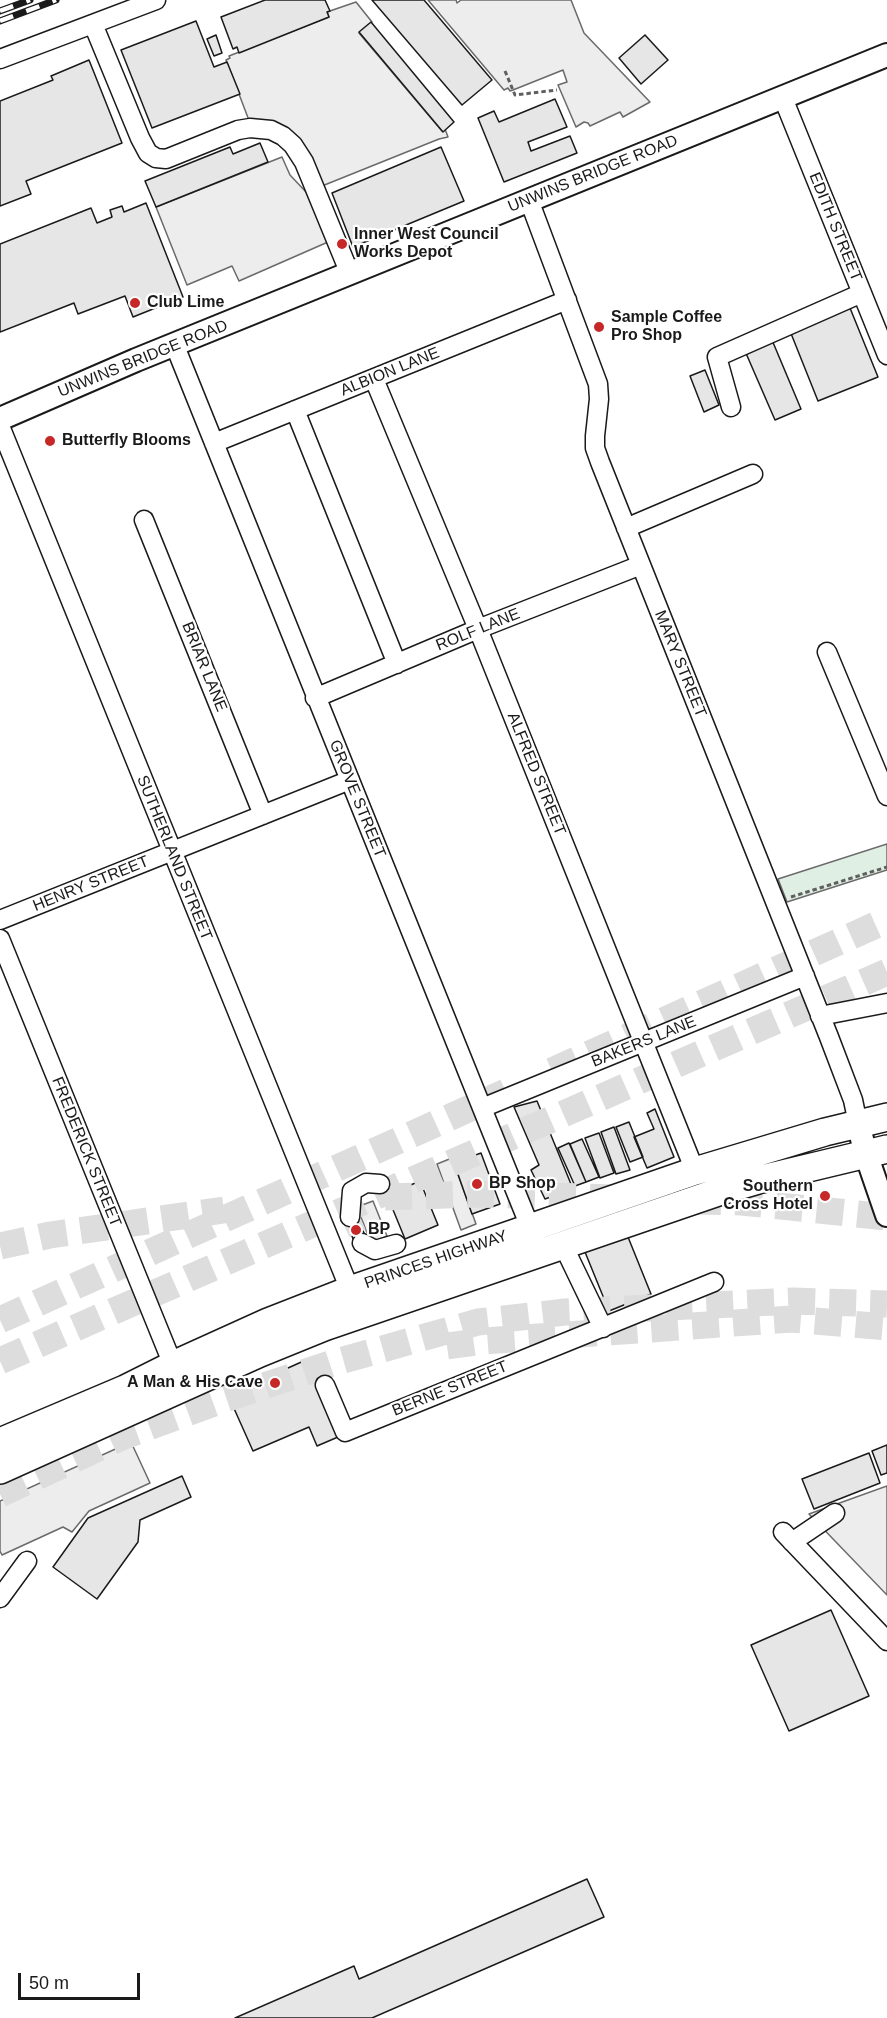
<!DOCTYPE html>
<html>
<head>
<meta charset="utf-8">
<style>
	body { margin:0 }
	#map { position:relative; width:887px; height:2018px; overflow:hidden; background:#fff; font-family:Arial,sans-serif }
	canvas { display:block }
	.scale { position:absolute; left:18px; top:1973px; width:122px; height:27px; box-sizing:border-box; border:3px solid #1a1a1a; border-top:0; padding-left:8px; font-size:18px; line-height:21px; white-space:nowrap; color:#1a1a1a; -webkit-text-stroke:4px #fff; paint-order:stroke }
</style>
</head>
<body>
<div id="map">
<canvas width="887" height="2018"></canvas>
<div class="scale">50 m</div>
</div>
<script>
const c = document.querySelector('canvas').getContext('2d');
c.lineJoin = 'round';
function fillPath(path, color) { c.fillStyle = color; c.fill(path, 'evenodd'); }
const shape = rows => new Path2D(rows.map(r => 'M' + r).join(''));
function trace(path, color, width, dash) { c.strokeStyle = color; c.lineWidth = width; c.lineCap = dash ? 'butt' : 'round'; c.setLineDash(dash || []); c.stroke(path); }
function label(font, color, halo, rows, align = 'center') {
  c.font = font + ' Arial,sans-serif'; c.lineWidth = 4.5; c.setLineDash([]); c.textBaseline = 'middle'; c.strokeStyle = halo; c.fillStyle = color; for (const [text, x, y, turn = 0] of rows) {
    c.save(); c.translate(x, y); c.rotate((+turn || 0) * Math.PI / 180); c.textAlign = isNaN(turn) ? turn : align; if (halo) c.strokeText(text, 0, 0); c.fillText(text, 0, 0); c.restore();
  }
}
const green = shape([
	[887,844,887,870,787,902,778,879,887,844]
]);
const parking = shape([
	[428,0,456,0,457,3,461,0,571,0,584,33,650,102,623,117,620,112,590,126,588,123,584,122,576,127,558,85,567,82,563,70,513,90,510,91,508,88,504,90,428,0],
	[356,2,372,22,359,33,442,131,445,129,448,137,439,139,317,188,301,150,250,123,226,60,230,58,229,56,329,17,327,12,356,2],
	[282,157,290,175,306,192,328,242,239,281,232,266,187,285,156,207,282,157],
	[452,1158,476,1224,461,1230,437,1164,452,1158],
	[373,1201,387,1236,371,1243,357,1207,373,1201],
	[131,1442,150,1483,89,1511,72,1532,63,1527,2,1555,0,1551,0,1501,131,1442],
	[887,1486,887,1595,809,1514,887,1486]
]);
const building = shape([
	[265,0,325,0,330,11,327,12,329,17,239,53,237,47,233,49,221,17,265,0],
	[372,0,424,0,492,80,462,105,372,0],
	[196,21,214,67,227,62,240,94,152,128,121,50,196,21],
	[371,22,454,122,443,132,359,32,371,22],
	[216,35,222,53,214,56,207,39,216,35],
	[645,35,668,60,641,84,619,58,645,35],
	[89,60,122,143,26,181,31,194,0,206,0,101,53,80,51,76,89,60],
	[555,99,567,127,528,142,531,151,570,136,577,153,504,182,478,118,494,111,499,122,555,99],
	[260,143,268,162,156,207,145,181,230,147,233,154,260,143],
	[441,147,464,201,353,247,332,193,441,147],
	[146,203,183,297,133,317,125,296,78,314,74,303,0,332,0,244,91,208,97,223,112,217,110,210,122,206,124,212,146,203],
	[850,308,878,377,818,401,790,331,850,308],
	[772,340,801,409,775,420,745,351,772,340],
	[705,370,719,405,704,412,690,376,705,370],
	[537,1101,573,1189,545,1199,531,1170,539,1165,514,1107,537,1101],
	[655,1109,674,1157,647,1168,634,1137,654,1129,647,1113,655,1109],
	[629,1122,643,1157,630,1162,616,1127,629,1122],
	[614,1127,630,1170,616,1174,601,1132,614,1127],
	[599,1133,614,1173,600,1178,585,1138,599,1133],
	[582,1139,599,1177,586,1182,570,1144,582,1139],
	[569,1143,586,1182,575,1186,558,1148,569,1143],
	[481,1153,500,1204,472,1214,454,1163,481,1153],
	[420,1181,438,1225,405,1239,387,1195,420,1181],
	[356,1214,367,1240,356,1246,345,1219,356,1214],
	[628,1237,651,1294,609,1311,585,1252,628,1237],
	[308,1359,321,1390,318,1391,338,1437,317,1446,309,1427,253,1451,228,1395,308,1359],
	[887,1445,887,1473,881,1475,872,1451,887,1445],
	[869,1453,880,1483,814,1509,802,1479,869,1453],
	[182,1476,191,1497,140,1520,138,1542,97,1599,53,1567,88,1518,182,1476],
	[831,1610,869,1696,789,1731,751,1645,831,1610],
	[587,1879,604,1917,372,2018,235,2018,354,1966,359,1979,587,1879]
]);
const minorTunnel = shape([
	[350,1217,362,1243]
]);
const highwayTunnel = shape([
	[552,1071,887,920],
	[385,1197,478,1194,616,1198],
	[694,1201,741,1202,887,1217],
	[0,1246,50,1235,224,1210],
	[0,1320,506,1092],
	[447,1346,483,1341,791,1319,887,1327],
	[0,1361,887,972],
	[0,1494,124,1436,225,1399,333,1363,478,1322,565,1312,794,1301,887,1304]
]);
const path = shape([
	[505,71,515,95,557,90],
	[791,897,887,867]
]);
const minor = shape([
	[93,24,140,138,148,153,156,158,166,159,238,130,250,128,271,130,283,136,293,145,304,162,350,274],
	[0,59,156,0],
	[783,98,887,355],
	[529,200,598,384,599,399,595,436,595,448,600,462,829,1037,853,1100,858,1124],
	[175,346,534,1237],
	[374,379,478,629,695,1171],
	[731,407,717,357,862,293],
	[295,410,397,664],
	[0,426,350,1290],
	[214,443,567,300],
	[144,520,263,815],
	[626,528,753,474],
	[827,652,887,796],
	[315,698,478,629,641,565],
	[0,920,350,780],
	[0,939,173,1365],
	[820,1016,887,1003],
	[482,1108,805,976],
	[350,1217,352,1191,366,1183,380,1184],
	[362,1243,375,1250,396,1244],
	[563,1245,603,1328],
	[325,1385,345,1432,714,1282],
	[783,1532,887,1641],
	[792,1542,835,1513],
	[0,1598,27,1561]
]);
const major = shape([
	[0,419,136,360,887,55],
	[858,1124,866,1154,887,1215]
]);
const highway = shape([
	[0,1442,125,1389,173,1365,268,1322,350,1290,695,1171,825,1132,887,1117],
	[0,1470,260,1353,324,1327,724,1190,758,1180,887,1149]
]);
const rail = shape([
	[0,11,30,0],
	[0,21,56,0]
]);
const markers = [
	[342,244,6,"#c62828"],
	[135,303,6,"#c62828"],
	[599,327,6,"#c62828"],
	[50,441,6,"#c62828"],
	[477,1184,6,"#c62828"],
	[825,1196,6,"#c62828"],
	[356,1230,6,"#c62828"],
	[275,1383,6,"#c62828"]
];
const streetNames = [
	["UNWINS BRIDGE ROAD",593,174,-22],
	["EDITH STREET",835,227,68],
	["UNWINS BRIDGE ROAD",143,359,-22],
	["ALBION LANE",390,372,-22],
	["ROLF LANE",478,630,-22],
	["MARY STREET",680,664,68],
	["BRIAR LANE",204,667,68],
	["ALFRED STREET",536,774,68],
	["GROVE STREET",357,799,68],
	["SUTHERLAND STREET",174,858,68],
	["HENRY STREET",91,884,-22],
	["BAKERS LANE",644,1042,-22],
	["FREDERICK STREET",86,1152,68],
	["PRINCES HIGHWAY",436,1260,-19],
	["BERNE STREET",450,1389,-22]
];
const poiNames = [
	["Inner West Council",354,235],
	["Works Depot",354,253],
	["Club Lime",147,303],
	["Sample Coffee",611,318],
	["Pro Shop",611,336],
	["Butterfly Blooms",62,441],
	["BP Shop",489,1184],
	["Southern",813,1187,"right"],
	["Cross Hotel",813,1205,"right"],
	["BP",368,1230],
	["A Man & His Cave",263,1383,"right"]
];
fillPath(green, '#e0efe3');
trace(green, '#6a6a6a', 1.5);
fillPath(parking, '#ededed');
trace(parking, '#6a6a6a', 1.5);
fillPath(building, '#e6e6e6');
trace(building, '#1a1a1a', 1.5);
trace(minorTunnel, '#ddd', 18, [18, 9]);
trace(highwayTunnel, '#ddd', 27, [27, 14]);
trace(minor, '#1a1a1a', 21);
trace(major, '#1a1a1a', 26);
trace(highway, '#1a1a1a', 30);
trace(path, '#5f5f5f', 3, [4.5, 3]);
trace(minor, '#fff', 18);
trace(major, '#fff', 22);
trace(highway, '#fff', 27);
trace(rail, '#1a1a1a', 7);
trace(rail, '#fff', 4.5, [14]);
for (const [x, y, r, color] of markers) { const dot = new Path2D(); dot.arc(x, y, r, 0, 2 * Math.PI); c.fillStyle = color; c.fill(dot); trace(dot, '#fff', 2); }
label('16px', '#1a1a1a', '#fff', streetNames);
label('bold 16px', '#1a1a1a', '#fff', poiNames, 'left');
</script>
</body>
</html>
